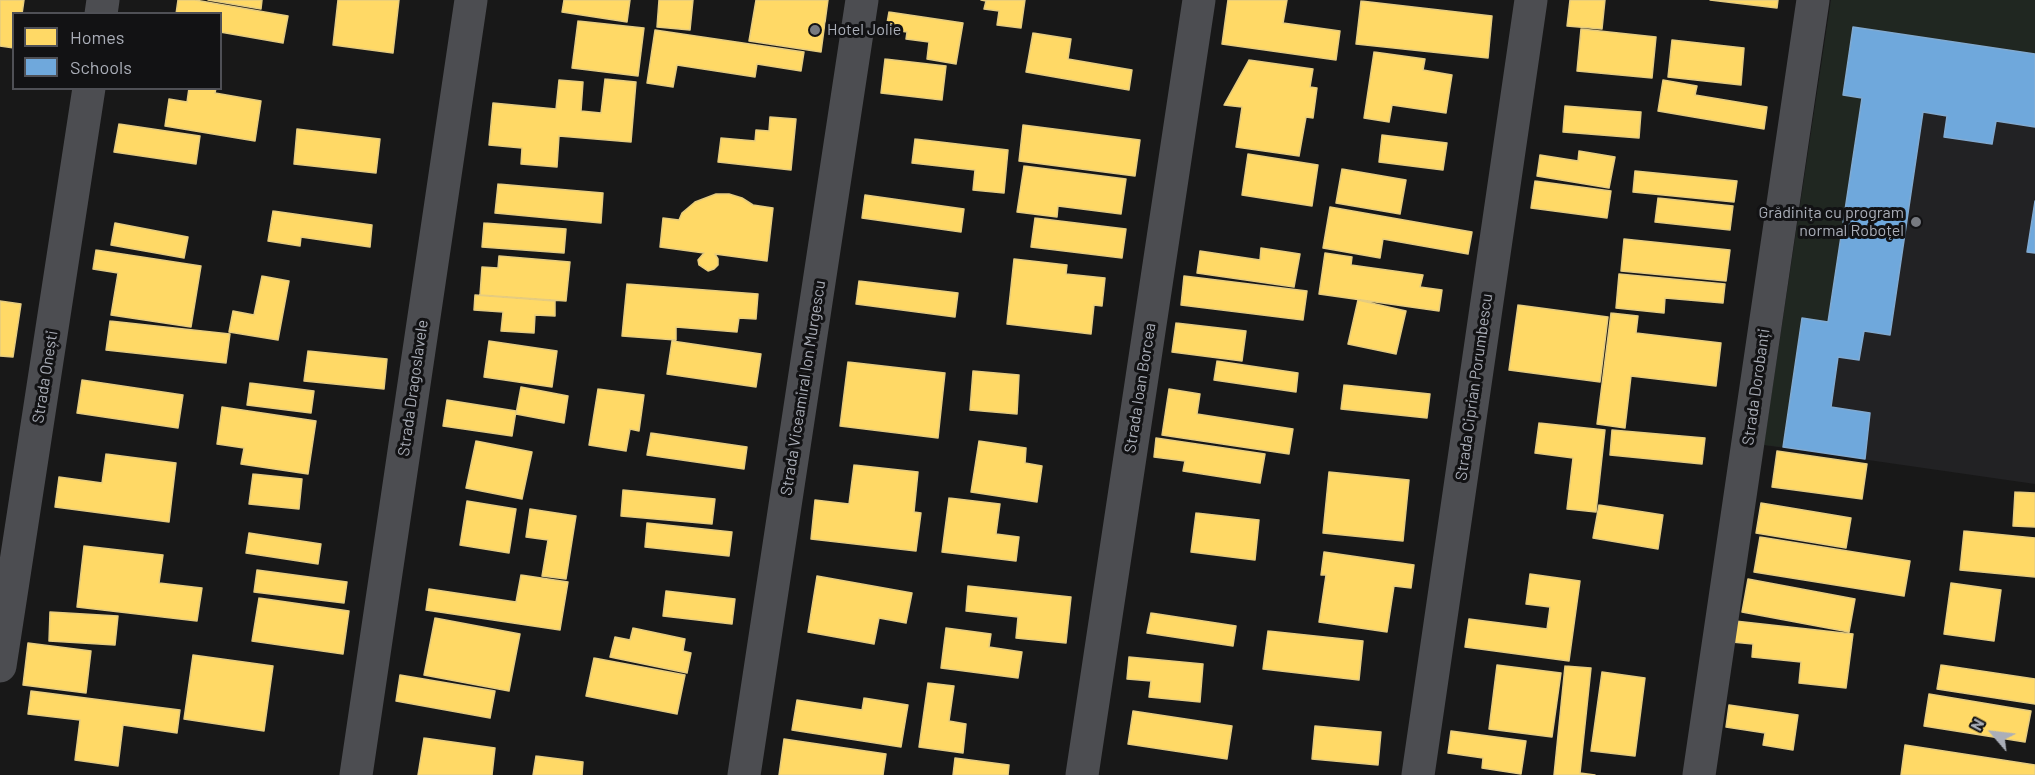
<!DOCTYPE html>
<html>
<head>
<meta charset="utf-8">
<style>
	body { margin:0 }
	#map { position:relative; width:2035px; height:775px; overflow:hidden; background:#181818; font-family:Barlow,sans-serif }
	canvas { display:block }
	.legend { position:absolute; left:12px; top:12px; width:210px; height:78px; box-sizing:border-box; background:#121214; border:2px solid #4f5056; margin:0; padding:8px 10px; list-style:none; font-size:18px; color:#aaaeb8 }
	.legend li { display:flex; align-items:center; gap:12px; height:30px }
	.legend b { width:30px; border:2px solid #4f5056 }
	.north { position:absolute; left:1963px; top:703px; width:60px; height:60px; -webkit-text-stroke:4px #121214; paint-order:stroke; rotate:298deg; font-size:16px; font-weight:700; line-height:24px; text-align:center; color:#aaaeb8 }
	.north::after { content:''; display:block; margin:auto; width:21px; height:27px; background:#aaaeb8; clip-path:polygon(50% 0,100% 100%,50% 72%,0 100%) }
</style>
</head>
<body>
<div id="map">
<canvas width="2035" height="775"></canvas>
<ul class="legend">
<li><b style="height:16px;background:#ffd966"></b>Homes</li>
<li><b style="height:16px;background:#6fa8dc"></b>Schools</li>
</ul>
<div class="north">N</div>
</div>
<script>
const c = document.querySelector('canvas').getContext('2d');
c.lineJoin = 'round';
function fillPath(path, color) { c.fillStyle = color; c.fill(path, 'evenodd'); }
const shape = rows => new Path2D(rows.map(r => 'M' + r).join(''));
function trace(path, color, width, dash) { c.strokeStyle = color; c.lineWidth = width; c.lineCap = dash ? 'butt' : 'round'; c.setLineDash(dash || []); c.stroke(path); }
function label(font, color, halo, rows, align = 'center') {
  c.font = font + ' Barlow,sans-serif'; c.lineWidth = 6; c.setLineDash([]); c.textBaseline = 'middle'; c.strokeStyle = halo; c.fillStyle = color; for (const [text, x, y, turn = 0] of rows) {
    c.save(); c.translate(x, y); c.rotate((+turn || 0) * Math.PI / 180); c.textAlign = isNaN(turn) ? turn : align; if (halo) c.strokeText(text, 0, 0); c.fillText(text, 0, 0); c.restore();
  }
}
const built = shape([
	[1831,0,2035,0,2035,484,1764,445]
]);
const green = shape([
	[1831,0,2035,0,2035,54,1853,28,1843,94,1862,98,1828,322,1802,319,1783,447,1764,445]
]);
const homes = shape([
	[0,0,24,0,22,14,14,14,14,48,0,46,0,0],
	[178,0,195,0,288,16,283,43,220,32,220,14,176,14,178,0],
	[208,0,262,0,261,9,208,0],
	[338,0,399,0,393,53,333,45,338,0],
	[564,0,630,0,627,22,562,12,564,0],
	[659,0,693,0,690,30,657,27,659,0],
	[756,0,828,0,821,52,749,41,756,0],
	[981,0,1025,0,1021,28,997,25,999,11,984,9,986,1,981,0],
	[1228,0,1287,0,1283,23,1340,31,1336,60,1222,44,1228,0],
	[1570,0,1605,0,1602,29,1567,26,1570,0],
	[1710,0,1778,0,1777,8,1710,0],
	[1361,1,1492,16,1488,58,1356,44,1361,1],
	[889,12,963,23,956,64,927,59,929,42,906,39,907,32,886,29,889,12],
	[578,21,644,28,638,76,572,68,578,21],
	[1581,29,1656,37,1652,78,1577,71,1581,29],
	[655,30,804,52,801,71,757,64,755,77,677,65,673,87,647,83,655,30],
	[1033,33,1071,39,1068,59,1132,70,1129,90,1026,72,1033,33],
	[1672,40,1744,48,1741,85,1668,77,1672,40],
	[1374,52,1425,59,1423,70,1452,75,1446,113,1392,105,1389,122,1364,118,1374,52],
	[885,59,946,66,942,100,881,93,885,59],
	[1249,60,1313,69,1310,87,1317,88,1313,118,1306,117,1299,156,1236,147,1242,107,1224,105,1249,60],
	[605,79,636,82,631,142,559,136,557,167,521,164,522,148,489,145,493,103,556,109,559,80,583,82,581,111,601,113,605,79],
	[1663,80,1697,86,1695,95,1767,107,1764,129,1658,111,1663,80],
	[189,88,216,88,215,93,261,101,255,141,165,126,169,99,187,102,189,88],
	[1565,106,1641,112,1639,138,1563,132,1565,106],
	[770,117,796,119,791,170,718,162,721,138,755,141,756,130,769,131,770,117],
	[119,124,200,136,196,164,114,152,119,124],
	[1023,125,1140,140,1135,176,1019,161,1023,125],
	[297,129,380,139,376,173,294,164,297,129],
	[1382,135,1447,143,1443,170,1379,162,1382,135],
	[915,139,1008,150,1004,193,973,190,975,170,912,163,915,139],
	[1579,151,1615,157,1609,188,1537,176,1540,155,1578,161,1579,151],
	[1248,154,1318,165,1312,206,1242,195,1248,154],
	[1024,166,1126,179,1121,214,1058,206,1057,217,1017,212,1024,166],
	[1342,169,1406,180,1400,214,1336,203,1342,169],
	[1635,171,1737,181,1734,202,1633,192,1635,171],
	[1535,181,1611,191,1607,218,1531,208,1535,181],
	[498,184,603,193,601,223,495,213,498,184],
	[716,194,729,194,742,198,753,205,773,208,767,261,715,254,718,259,718,265,714,269,708,271,699,265,698,260,704,253,660,247,663,218,679,220,682,213,695,202,716,194],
	[865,195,964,209,961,232,862,218,865,195],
	[1658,198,1733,206,1730,230,1655,222,1658,198],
	[1330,207,1472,232,1468,254,1383,239,1380,258,1323,248,1330,207],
	[273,211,372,225,370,247,301,237,300,246,268,241,273,211],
	[1035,218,1126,229,1122,258,1031,247,1035,218],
	[115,223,188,237,184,258,111,245,115,223],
	[484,223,566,229,564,253,482,247,484,223],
	[1624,239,1730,250,1726,281,1621,271,1624,239],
	[1261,248,1300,254,1294,287,1197,273,1200,251,1260,260,1261,248],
	[96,250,201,266,191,327,111,315,118,273,93,269,96,250],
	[1325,253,1352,257,1351,265,1423,275,1420,287,1442,290,1439,311,1319,294,1325,253],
	[499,256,570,262,566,301,480,295,482,267,498,268,499,256],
	[1014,259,1067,265,1066,274,1105,278,1102,306,1094,305,1091,334,1007,324,1014,259],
	[1619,274,1725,284,1723,303,1665,298,1664,313,1616,308,1619,274],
	[262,276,289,281,278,340,229,332,233,311,254,315,262,276],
	[1184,276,1307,291,1303,320,1181,305,1184,276],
	[859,281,958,293,955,317,856,304,859,281],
	[627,284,758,294,756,319,739,318,737,332,676,327,676,340,622,336,627,284],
	[475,295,555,301,555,316,535,315,534,333,501,331,503,312,474,310,475,295],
	[1358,300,1406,311,1396,354,1348,344,1358,300],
	[0,301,21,304,13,357,0,356,0,301],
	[1518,305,1608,317,1600,382,1509,370,1518,305],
	[1611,313,1638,316,1636,333,1721,343,1716,386,1631,376,1625,428,1597,424,1611,313],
	[110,321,230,334,226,363,106,350,110,321],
	[1176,323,1246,331,1242,361,1172,352,1176,323],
	[489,341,557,351,552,387,484,377,489,341],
	[672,341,761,354,756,387,667,374,672,341],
	[308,351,387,359,384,389,304,381,308,351],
	[1217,361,1298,373,1296,392,1214,380,1217,361],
	[848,362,945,373,938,438,840,426,848,362],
	[973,371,1019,375,1017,414,970,410,973,371],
	[82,380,183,395,178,428,77,413,82,380],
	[250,383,314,391,311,413,247,405,250,383],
	[1344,385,1430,394,1427,418,1341,409,1344,385],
	[521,387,568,396,564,423,516,414,521,387],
	[598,389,644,395,639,431,630,429,626,451,589,445,598,389],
	[1169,389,1200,394,1197,414,1293,429,1289,454,1162,435,1169,389],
	[447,400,516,411,512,436,443,426,447,400],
	[222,407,316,421,308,474,241,464,244,448,217,444,222,407],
	[1539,423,1605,430,1596,512,1567,509,1573,458,1535,453,1539,423],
	[1612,430,1705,438,1702,464,1610,455,1612,430],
	[651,433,747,447,744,469,647,455,651,433],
	[1156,438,1265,454,1260,483,1183,471,1185,461,1154,457,1156,438],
	[476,441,532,452,522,499,466,488,476,441],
	[979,441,1026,448,1025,463,1042,466,1037,502,971,492,979,441],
	[1777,451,1867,464,1862,499,1772,487,1777,451],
	[106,454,176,463,169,522,55,507,59,477,102,483,106,454],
	[854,465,918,472,914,512,921,513,916,551,811,539,815,500,849,504,854,465],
	[1329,472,1409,480,1403,541,1323,533,1329,472],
	[253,474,302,479,299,509,249,504,253,474],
	[623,490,715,499,712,524,621,516,623,490],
	[2015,492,2035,493,2035,527,2013,526,2015,492],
	[949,498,1000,504,996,534,1019,537,1016,561,942,552,949,498],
	[467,501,516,509,509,553,460,545,467,501],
	[1761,503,1851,518,1846,548,1756,533,1761,503],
	[1599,505,1663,515,1658,549,1593,538,1599,505],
	[530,509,576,516,566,579,542,576,548,540,526,537,530,509],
	[1196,513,1259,520,1255,560,1191,552,1196,513],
	[647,523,732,532,729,556,645,547,647,523],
	[1964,531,2035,538,2035,577,1960,570,1964,531],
	[249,533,321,544,318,564,246,553,249,533],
	[1760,537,1910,561,1904,596,1754,572,1760,537],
	[84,546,163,555,159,583,202,588,197,621,77,607,84,546],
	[1324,552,1414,565,1411,588,1394,586,1387,632,1319,622,1326,575,1321,575,1324,552],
	[257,570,347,582,344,603,254,592,257,570],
	[1530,574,1580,581,1569,661,1465,647,1469,619,1547,629,1550,607,1526,604,1530,574],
	[521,575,568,582,560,630,426,610,429,589,516,602,521,575],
	[817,576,912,593,906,623,879,618,874,644,808,632,817,576],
	[1748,579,1855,599,1849,632,1742,612,1748,579],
	[1951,583,2001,590,1994,641,1944,634,1951,583],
	[968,586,1071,597,1066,643,1016,638,1018,617,966,611,968,586],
	[666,591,735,599,732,624,663,616,666,591],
	[259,598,349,611,343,654,252,641,259,598],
	[50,612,118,616,115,645,49,641,50,612],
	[1151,613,1236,626,1233,646,1147,633,1151,613],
	[435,618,520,634,509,691,424,675,435,618],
	[1735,621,1853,634,1846,688,1799,683,1801,662,1752,657,1753,644,1732,642,1735,621],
	[633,628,685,639,683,651,691,653,687,673,610,657,615,637,630,640,633,628],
	[946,628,991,634,989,647,1022,652,1018,678,941,668,946,628],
	[1268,631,1363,641,1359,680,1263,669,1268,631],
	[28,643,91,651,86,693,23,685,28,643],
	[193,655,273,666,264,731,184,719,193,655],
	[1129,657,1203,664,1200,702,1149,697,1151,681,1127,679,1129,657],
	[594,658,685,675,677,714,586,696,594,658],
	[1497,665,1561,673,1552,737,1489,729,1497,665],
	[1941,665,2035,679,2035,704,1937,689,1941,665],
	[1565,666,1591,668,1580,773,1595,775,1554,775,1565,666],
	[1602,672,1645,678,1635,756,1591,751,1602,672],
	[400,675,495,691,490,718,396,701,400,675],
	[928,683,954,686,949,721,966,724,963,753,919,747,928,683],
	[31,691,180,710,177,733,123,725,118,766,75,760,80,720,28,714,31,691],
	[1929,694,2031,711,2025,742,1924,726,1929,694],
	[864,698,908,705,901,747,792,730,797,700,862,710,864,698],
	[1729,705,1798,715,1793,750,1763,745,1765,733,1726,727,1729,705],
	[1133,711,1232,726,1227,759,1128,744,1133,711],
	[1315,726,1381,732,1378,765,1312,759,1315,726],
	[1451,731,1526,741,1521,774,1482,768,1483,758,1448,753,1451,731],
	[424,738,495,748,492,775,418,775,424,738],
	[784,739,886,754,883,775,779,775,784,739],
	[1905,745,2035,765,2035,775,1901,775,1905,745],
	[536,756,583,762,582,775,533,775,536,756],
	[955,758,1009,765,1008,775,953,775,955,758]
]);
const schools = shape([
	[1853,27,2035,54,2035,127,1996,121,1992,144,1944,137,1947,116,1923,112,1890,335,1864,331,1859,360,1838,357,1831,407,1870,413,1865,459,1783,447,1802,318,1828,322,1862,98,1843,95,1853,27],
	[2035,201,2035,253,2027,252,2035,201]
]);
const minor = shape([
	[101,14,103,0],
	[0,666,89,88],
	[356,775,471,0],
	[744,775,862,0],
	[1082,775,1199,0],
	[1418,775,1531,0],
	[1699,775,1813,0]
]);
const markers = [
	[815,30,6,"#777a80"],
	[1916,222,6,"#777a80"]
];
const poiNames = [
	["Hotel Jolie",827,30],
	["Grădinița cu program",1904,213,"right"],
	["normal Roboțel",1904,231,"right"]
];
const streetNames = [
	["Strada Onești",45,377,-81],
	["Strada Ciprian Porumbescu",1474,387,-82],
	["Strada Dorobanți",1756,387,-82],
	["Strada Dragoslavele",413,388,-82],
	["Strada Viceamiral Ion Murgescu",803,388,-81],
	["Strada Ioan Borcea",1140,388,-81]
];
fillPath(built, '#222224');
fillPath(green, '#202721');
fillPath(homes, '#ffd966');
trace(homes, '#e6cc7f', 1.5);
fillPath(schools, '#6fa8dc');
trace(schools, '#81aad1', 1.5);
trace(minor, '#4c4d51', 33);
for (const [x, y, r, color] of markers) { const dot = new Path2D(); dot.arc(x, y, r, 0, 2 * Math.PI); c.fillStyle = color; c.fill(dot); trace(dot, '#121214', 2); }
label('16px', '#aaaeb8', '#121214', poiNames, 'left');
label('16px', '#aaaeb8', '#121214', streetNames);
</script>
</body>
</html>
